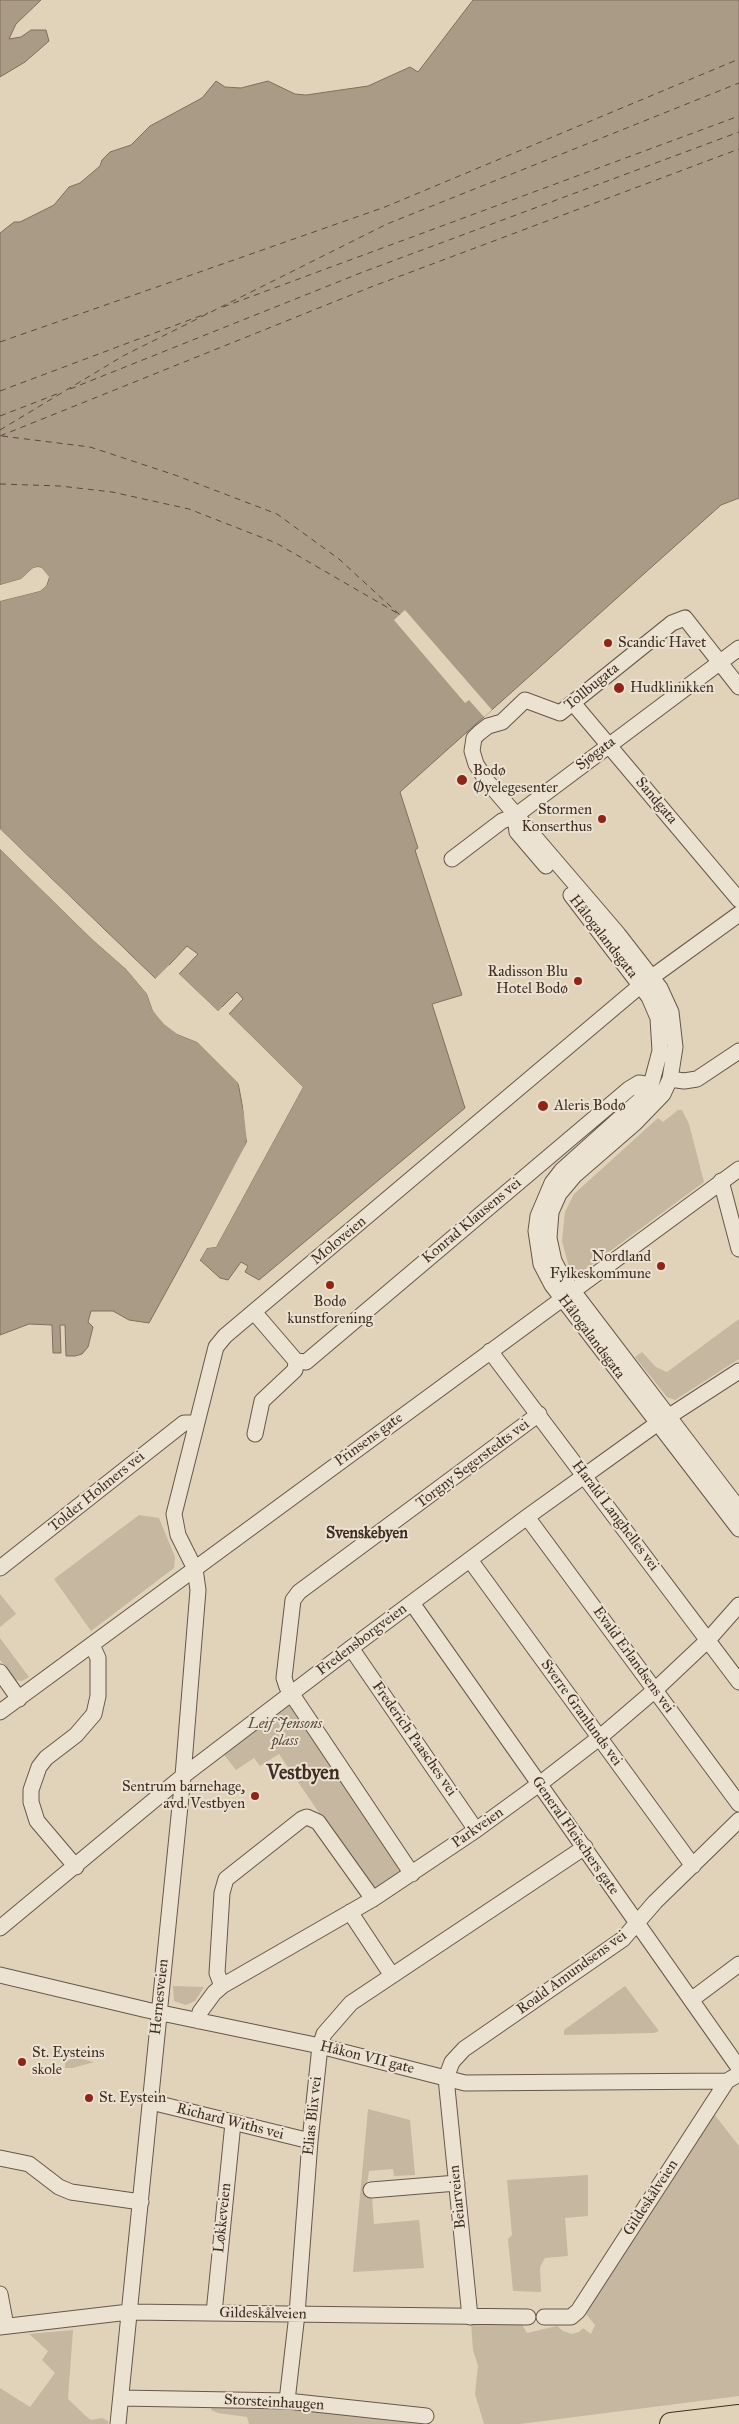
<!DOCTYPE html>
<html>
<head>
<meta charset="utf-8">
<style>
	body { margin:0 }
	canvas { display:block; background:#e0d3ba }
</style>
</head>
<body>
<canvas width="739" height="2424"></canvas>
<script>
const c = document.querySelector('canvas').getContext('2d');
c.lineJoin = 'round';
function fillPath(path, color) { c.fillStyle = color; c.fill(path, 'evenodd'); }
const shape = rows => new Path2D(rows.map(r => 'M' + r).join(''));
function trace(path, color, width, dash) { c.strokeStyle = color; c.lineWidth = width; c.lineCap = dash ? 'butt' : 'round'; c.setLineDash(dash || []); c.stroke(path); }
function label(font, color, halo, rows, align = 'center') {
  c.font = font + ' "IM FELL Great Primer",serif'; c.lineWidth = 4; c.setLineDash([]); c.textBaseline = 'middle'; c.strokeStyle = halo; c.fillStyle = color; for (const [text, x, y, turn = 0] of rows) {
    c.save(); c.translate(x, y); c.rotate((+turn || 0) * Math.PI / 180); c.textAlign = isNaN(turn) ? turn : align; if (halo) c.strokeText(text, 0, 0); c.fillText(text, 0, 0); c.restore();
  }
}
const green = shape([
	[678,1110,682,1110,689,1124,704,1182,579,1274,569,1267,562,1241,565,1212,574,1194,658,1118,663,1122],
	[739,1319,739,1359,675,1400,667,1397,635,1357,642,1352,656,1367,667,1372],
	[139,1515,159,1518,175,1557,174,1568,91,1631,54,1579],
	[0,1594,16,1614,0,1627],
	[0,1638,29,1677,22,1681,15,1680,0,1660],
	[290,1701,405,1870,373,1892,279,1754,260,1766,254,1758,236,1770,221,1751],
	[173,1986,204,1987,195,2001,186,2005,174,2001],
	[625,1986,659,2031,654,2033,564,2035,564,2030],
	[72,2059,81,2059,94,2062,73,2068,65,2068,65,2062],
	[368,2109,410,2120,415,2175,394,2176,393,2169,369,2171,367,2184,371,2184,374,2224,419,2220,424,2268,353,2272],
	[714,2114,739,2146,739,2396,520,2424,484,2424,475,2394,478,2366,473,2350,471,2323,521,2323,527,2333,557,2326,563,2331,572,2334,579,2332,583,2328,591,2334,595,2325,586,2314,589,2306],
	[588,2175,588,2216,565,2218,568,2256,545,2258,540,2267,541,2292,513,2291,508,2239,512,2235,507,2180],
	[73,2330,68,2399,87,2417,91,2420,102,2418,108,2421,108,2424,0,2424,0,2388,30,2407,55,2373,42,2360,48,2351,29,2334],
	[212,2406,294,2408,424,2422,426,2424,249,2424,247,2417,218,2413,211,2410]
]);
const water = shape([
	[0,0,41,0,16,24,9,39,21,37,31,30,46,30,49,41,25,62,0,77,0,0],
	[473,0,739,0,739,498,721,505,400,792,418,848,415,850,462,995,432,1004,465,1108,259,1280,245,1272,248,1266,241,1262,228,1280,220,1278,200,1260,207,1248,216,1247,303,1087,229,1014,243,999,237,992,218,1011,179,974,198,954,187,946,156,979,0,829,0,601,40,591,46,586,49,579,42,568,38,567,33,568,21,579,0,585,0,233,14,222,20,222,54,205,69,187,80,183,100,166,102,160,110,152,131,145,150,126,202,98,216,81,225,87,241,88,268,81,295,94,306,95,368,86,410,67,418,72,473,0],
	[0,849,93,940,126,969,147,994,153,1011,177,1034,197,1042,238,1083,248,1134,245,1148,149,1323,129,1320,113,1311,91,1311,88,1322,93,1327,88,1347,82,1354,75,1356,66,1356,65,1325,60,1325,61,1353,53,1353,52,1325,29,1324,0,1335,0,849]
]);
const pier = shape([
	[38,567,42,568,49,577,46,586,40,591,0,601,0,599,39,589,44,584,46,577,38,570,34,570,22,582,0,588,0,585,21,579,33,568],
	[405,610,492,710,484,717,469,700,465,703,394,620],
	[0,829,155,979,169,965,171,967,157,981,154,981,0,833],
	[0,847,95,939,128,967,149,993,155,1009,166,1022,179,1032,199,1040,240,1081,243,1088,250,1134,247,1149,190,1256,187,1255,247,1142,241,1089,238,1083,197,1042,177,1034,164,1024,153,1011,147,994,126,969,93,940,0,849],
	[177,972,218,1011,222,1007,224,1009,217,1013,177,976],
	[227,1012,303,1087,216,1247,207,1248,200,1260,197,1259,205,1246,214,1244,300,1088,227,1016]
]);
const ferry = shape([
	[223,307,739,116],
	[0,342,385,207,739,59],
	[70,389,363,272,739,132],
	[0,391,208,313],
	[0,416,62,392],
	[0,430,123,356,387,224,739,83],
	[0,436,371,287,739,149],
	[2,436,90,447,175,475,277,514,339,559,400,615],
	[0,484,60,486,112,492,189,509,276,543,397,613]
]);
const minor = shape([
	[739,687,685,618,672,623,560,713,525,700,502,722,488,726,479,733,474,738,472,751,476,764,486,780,618,934,660,988,671,1012,675,1047,670,1079,663,1094,635,1123,575,1175,559,1194,551,1212,549,1238,554,1261,563,1278,739,1509],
	[573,703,739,900],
	[515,816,517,832,546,866],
	[452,859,502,821,515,816,739,648],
	[571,895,649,997,658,1018,660,1051,651,1085,640,1100,562,1170,552,1183,538,1216,536,1231,541,1264,552,1285,739,1529],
	[670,1079,684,1081,697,1079,739,1051],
	[721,1181,739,1249],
	[254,1312,296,1361,306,1362,629,1089,639,1083,651,1085],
	[490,1351,739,1682],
	[255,1434,262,1401,295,1370,296,1361],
	[527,1517,739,1804],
	[470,1560,693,1866],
	[0,1568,184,1423,195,1423],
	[412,1603,739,2068],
	[351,1648,476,1830],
	[0,1672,19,1699],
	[0,1712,739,1169],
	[76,1867,37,1821,31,1802,31,1790,39,1767,46,1758,76,1735,94,1714,98,1696,98,1658,92,1645],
	[412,1874,287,1687,284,1678,293,1600,299,1592,539,1414],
	[350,1912,391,1974],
	[0,1928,183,1776,351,1648,527,1517,651,1428,739,1371],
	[0,1975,147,2010,320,2046,465,2083,727,2081,739,2074],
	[222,1986,217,1973,222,1893,226,1879,302,1819,307,1817,318,1822,373,1899],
	[691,2000,739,1964],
	[199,2021,200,2012,214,1993,222,1986,373,1899,476,1830,546,1779,599,1738,655,1690,708,1640,739,1605],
	[151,2102,310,2141],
	[0,2158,29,2164,59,2187,71,2192,141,2202],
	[371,2190,457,2183],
	[0,2294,6,2326],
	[214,2313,233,2123],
	[470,2317,446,2078,452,2062,464,2049,623,1939,655,1902,739,1820],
	[544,2317,571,2317,578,2311,727,2081],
	[0,2327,129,2312,528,2317],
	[121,2398,287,2401,426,2416],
	[287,2401,297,2314,310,2141,320,2046,324,2034,351,2003,585,1847],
	[118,2424,183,1776,198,1590,195,1569,178,1535,174,1514,216,1347,225,1336,641,985,739,914]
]);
const highway = shape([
	[671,2424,739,2416]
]);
const markers = [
	[608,643,5,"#8f2418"],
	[619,688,6,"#8f2418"],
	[462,780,6,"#8f2418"],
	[602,819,5,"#8f2418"],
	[578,981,5,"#8f2418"],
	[543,1106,6,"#8f2418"],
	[661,1266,5,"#8f2418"],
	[330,1285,5,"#8f2418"],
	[255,1796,5,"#8f2418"],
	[22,2062,5,"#8f2418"],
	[89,2098,5,"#8f2418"]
];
const poiNames = [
	["Scandic Havet",618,643],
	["Hudklinikken",630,688],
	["Bodø",473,771],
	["Øyelegesenter",473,788],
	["Stormen",592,810,"right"],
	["Konserthus",592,827,"right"],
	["Radisson Blu",568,972,"right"],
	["Hotel Bodø",568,989,"right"],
	["Aleris Bodø",554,1106],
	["Nordland",651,1257,"right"],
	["Fylkeskommune",651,1274,"right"],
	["Bodø",330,1302,"center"],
	["kunstforening",330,1319,"center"],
	["Sentrum barnehage,",245,1787,"right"],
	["avd. Vestbyen",245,1804,"right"],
	["St. Eysteins",32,2053],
	["skole",32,2070],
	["St. Eystein",99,2098]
];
const streetNames = [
	["Tollbugata",592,687,-39],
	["Sjøgata",596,754,-37],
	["Sandgata",656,801,50],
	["Hålogalandsgata",603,937,52],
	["Konrad Klausens vei",472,1221,-40],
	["Moloveien",339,1241,-40],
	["Hålogalandsgata",591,1337,53],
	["Prinsens gate",369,1440,-36],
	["Torgny Segerstedts vei",473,1464,-37],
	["Tolder Holmers vei",97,1492,-39],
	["Harald Langhelles vei",615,1516,53],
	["Fredensborgveien",362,1640,-37],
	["Evald Erlandsens vei",633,1660,54],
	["Sverre Granlunds vei",581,1713,54],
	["Frederich Paasches vei",414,1739,55],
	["Parkveien",478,1828,-35],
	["General Fleischers gate",575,1836,55],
	["Roald Amundsens vei",572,1973,-36],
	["Hernesveien",160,1997,-84],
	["Håkon VII gate",367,2058,14],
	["Elias Blix vei",313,2116,-84],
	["Richard Withs vei",230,2122,14],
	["Beiarveien",458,2197,-96],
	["Gildeskålveien",651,2198,-57],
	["Løkkeveien",223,2218,-84],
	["Gildeskålveien",263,2314,1],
	["Storsteinhaugen",274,2403,3]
];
const parkNames = [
	["Leif Jensons",285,1724],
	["plass",285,1741]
];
const neighbourhoodNames = [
	["Svenskebyen",367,1534]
];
const districtNames = [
	["Vestbyen",303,1774]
];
fillPath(green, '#c5b7a0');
fillPath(water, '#aa9b86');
trace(water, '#806f5e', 1);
fillPath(pier, '#e0d3ba');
trace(ferry, '#5a493b', 1, [6, 5]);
trace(minor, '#685748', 17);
trace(highway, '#402e22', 24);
trace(minor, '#ebe2d2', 15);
trace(highway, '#e0d3ba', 22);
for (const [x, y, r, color] of markers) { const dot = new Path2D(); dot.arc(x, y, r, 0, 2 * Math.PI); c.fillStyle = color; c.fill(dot); trace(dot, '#ebe2d2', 2); }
label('15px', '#402e22', '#ebe2d2', poiNames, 'left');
label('15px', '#402e22', '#ebe2d2', streetNames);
label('italic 15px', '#5b493b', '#ebe2d2', parkNames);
label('bold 16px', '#402e22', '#ebe2d2', neighbourhoodNames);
label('bold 20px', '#402e22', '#ebe2d2', districtNames);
</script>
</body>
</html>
